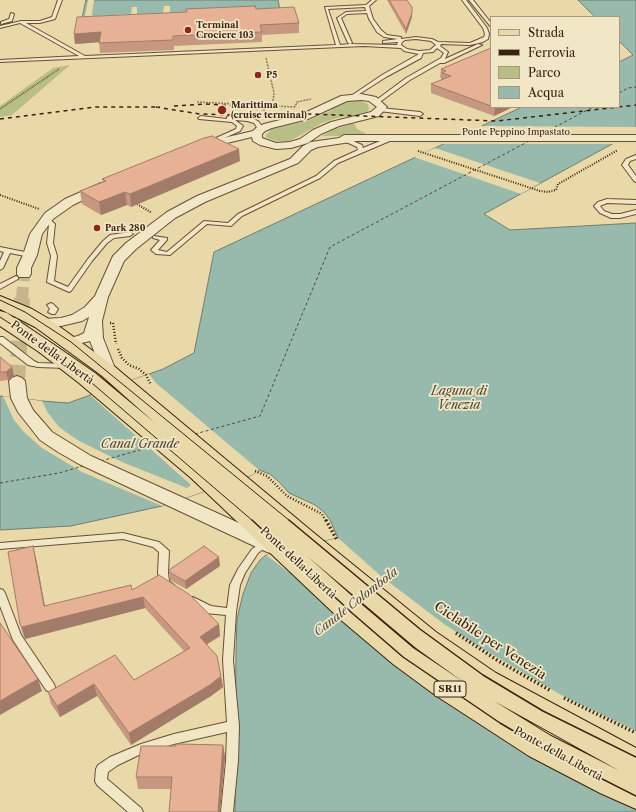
<!DOCTYPE html>
<html>
<head>
<meta charset="utf-8">
<style>
	body { margin:0 }
	#map { position:relative; width:636px; height:812px; overflow:hidden; background:#e9d9a8; font-family:"Libre Caslon Text",serif }
	canvas { display:block }
	.legend { position:absolute; left:490px; top:16px; width:130px; height:92px; box-sizing:border-box; background:#f1e6c6; border:1px solid #a8987d; margin:0; padding:5px 7px; list-style:none; font-size:12px; color:#3a2210 }
	.legend li { display:flex; align-items:center; gap:8px; height:20px }
	.legend b { width:20px; border:1px solid #a8987d }
</style>
</head>
<body>
<div id="map">
<canvas width="636" height="812"></canvas>
<ul class="legend">
<li><b style="height:5px;background:#e9d9a8"></b>Strada</li>
<li><b style="height:5px;background:#3a2210"></b>Ferrovia</li>
<li><b style="height:11px;background:#b8bf86"></b>Parco</li>
<li><b style="height:11px;background:#97baac"></b>Acqua</li>
</ul>
</div>
<script>
const c = document.querySelector('canvas').getContext('2d');
c.lineJoin = 'round';
function fillPath(path, color) { c.fillStyle = color; c.fill(path, 'evenodd'); }
const shape = rows => new Path2D(rows.map(r => 'M' + r).join(''));
function trace(path, color, width, dash) { c.strokeStyle = color; c.lineWidth = width; c.lineCap = dash ? 'butt' : 'round'; c.setLineDash(dash || []); c.stroke(path); }
function label(font, color, halo, rows, align = 'center') {
  c.font = font + ' "Libre Caslon Text",serif'; c.lineWidth = 3.5; c.setLineDash([]); c.textBaseline = 'middle'; c.strokeStyle = halo; c.fillStyle = color; for (const [text, x, y, turn = 0] of rows) {
    c.save(); c.translate(x, y); c.rotate((+turn || 0) * Math.PI / 180); c.textAlign = isNaN(turn) ? turn : align; if (halo) c.strokeText(text, 0, 0); c.fillText(text, 0, 0); c.restore();
  }
}
const green = shape([
	[70,65,12,115,0,117,0,106,53,68],
	[353,101,360,101,368,104,369,109,367,112,337,118,322,123,288,142,276,141,267,138,266,135,271,130,270,129,310,120,328,112,343,102],
	[354,123,357,129,365,133,365,136,322,136,334,129]
]);
const water = shape([
	[86,0,278,0,280,10,82,18,86,0],
	[578,0,636,0,636,131,484,214,510,230,636,223,636,812,235,812,236,651,237,619,243,594,251,573,260,560,266,555,338,538,330,520,325,513,315,505,289,493,279,482,270,474,259,470,252,475,162,506,71,526,0,530,0,396,42,401,68,403,163,369,194,353,214,252,522,107,619,107,619,62,633,55,619,41,619,17,595,17,578,0]
]);
const pier = shape([
	[88,0,94,0,92,15,94,16,131,14,132,7,137,7,137,14,163,13,164,6,170,6,170,13,82,18,83,16,85,16],
	[476,126,636,127,636,134,617,144,439,144],
	[435,148,540,183,521,194,414,157],
	[149,374,156,383,259,470,252,475,162,506,82,472,42,448,24,432,14,420,3,396,42,401,48,413,59,427,79,441,122,462,187,488,191,485,90,395],
	[338,538,381,576,444,624,470,641,561,695,636,731,636,806,357,632,290,573,266,555]
]);
const ferry = shape([
	[619,93,628,88,636,87],
	[540,135,593,107],
	[195,434,260,416,330,247,529,141],
	[101,461,154,446],
	[0,483,59,473,83,466]
]);
const streetTunnelFar1 = shape([
	[22,299,24,274]
]);
const streetTunnel = shape([
	[17,381,22,298]
]);
const pathFar3 = shape([
	[266,58,274,93,273,101],
	[197,102,295,107,297,102,311,99],
	[0,109,59,69]
]);
const pathFar2 = shape([
	[418,151,540,191,548,192,556,190,558,184,618,150],
	[0,195,39,209],
	[137,204,152,213]
]);
const pathFar1 = shape([
	[110,323,113,323,116,344],
	[118,349,122,358,129,365,139,369,146,375,151,385],
	[255,471,267,476,287,496,322,514,326,521]
]);
const path = shape([
	[326,520,337,540],
	[456,633,497,660,551,691],
	[564,698,636,733]
]);
const lane = shape([
	[58,0,62,0,55,19,40,23,26,23,85,56,336,45,325,7,366,5,372,0,376,0,369,6,373,19,381,30,387,35,401,37,401,39,416,37,432,39,438,42,470,43,484,37,485,34,483,28,462,0,466,0,487,28,489,34,488,39,483,42,470,45,441,44,440,46,448,52,445,59,478,44,482,45,444,63,440,63,410,80,377,104,374,102,375,101,406,78,441,58,444,53,437,48,433,52,423,53,421,58,386,77,353,98,351,97,351,96,382,75,419,54,404,51,401,48,364,46,0,62,0,60,79,56,20,23,0,28,0,26,21,21,40,21,52,17,58,0],
	[365,7,366,11,346,12,337,18,348,43,350,44,340,45,328,9,365,7],
	[367,13,369,19,377,32,384,37,398,39,383,41,383,43,398,42,397,45,350,44,352,43,341,18,347,14,367,13],
	[416,39,431,41,436,45,430,50,419,51,407,49,401,45,402,42,405,40,416,39],
	[469,0,473,0,491,23,491,27,469,0],
	[11,13,14,14,12,21,1,24,1,22,9,19,11,13],
	[381,108,420,112,423,114,420,116,379,111,378,110,381,108],
	[201,116,227,119,227,117,229,116,248,117,258,121,264,129,259,130,254,123,247,121,235,120,243,126,240,131,209,145,207,144,207,142,236,129,237,126,232,122,199,119,198,118,201,116],
	[390,137,393,139,392,140,338,163,320,178,242,216,231,226,207,224,170,255,156,254,151,250,160,240,153,238,153,236,167,238,167,240,158,250,167,252,204,221,228,223,238,214,316,176,334,161,358,150,357,147,344,141,344,139,348,139,362,145,363,148,390,137],
	[636,155,636,159,630,161,628,165,636,176,636,182,634,181,622,165,626,159,636,155],
	[607,199,636,200,636,204,607,203,600,206,604,211,612,214,620,214,636,210,636,214,620,218,611,218,600,213,594,206,598,202,607,199],
	[47,217,55,224,53,243,57,256,54,281,68,287,88,259,103,241,110,235,130,232,133,234,130,236,114,238,107,243,92,261,71,291,69,292,47,282,51,256,47,243,49,224,44,219,47,217],
	[0,247,30,253,33,255,30,257,10,253,3,268,0,270,0,261,4,252,0,251,0,247],
	[16,276,18,277,18,279,0,289,0,284,16,276],
	[51,303,53,304,58,309,55,314,52,314,48,312,50,309,47,305,51,303],
	[0,337,3,337,34,361,38,363,66,364,70,366,66,368,38,367,28,365,0,343,0,337],
	[123,533,159,542,167,549,169,551,168,573,169,581,175,586,173,589,170,590,167,589,162,586,160,583,158,573,159,552,153,547,123,539,0,549,0,543,123,533],
	[266,540,269,541,271,543,269,545,258,553,245,573,240,585,236,612,233,660,239,726,238,761,233,812,221,812,226,761,227,732,174,744,143,753,118,765,108,772,107,779,141,808,143,812,128,812,97,785,95,781,96,769,98,765,110,757,141,744,174,734,227,722,223,660,226,615,205,613,190,604,188,601,190,598,193,597,211,606,227,608,230,585,238,569,252,549,266,540],
	[0,589,3,590,5,593,21,635,54,684,55,687,54,690,50,692,46,690,13,640,0,606,0,589]
]);
const street = shape([
	[361,94,376,97,387,107,379,116,339,126,321,134,308,143,291,148,276,149,260,145,253,141,252,137,202,149,197,146,198,144,253,131,257,127,264,124,300,115,341,96,361,94],
	[361,100,369,101,377,107,371,112,331,122,313,130,300,139,290,142,276,143,262,138,262,134,265,131,272,128,308,119,347,101,361,100],
	[344,135,636,135,636,141,357,141,318,147,311,150,298,163,205,202,175,218,136,249,124,261,108,297,102,321,103,338,116,371,113,374,108,376,103,374,90,341,69,346,64,345,62,342,64,339,78,336,84,333,89,317,82,321,61,326,42,327,37,326,35,323,37,320,42,319,61,318,72,315,85,307,95,296,113,256,126,243,167,212,197,196,290,159,303,146,311,142,339,138,344,135],
	[101,183,105,185,107,187,105,189,73,205,53,219,42,234,37,255,31,268,31,274,29,277,19,277,17,274,17,268,23,255,30,234,45,213,65,199,101,183],
	[17,376,22,378,25,381,27,398,33,410,52,432,91,456,281,542,283,547,281,552,274,554,267,552,79,464,58,452,40,440,18,412,11,398,9,381,12,378,17,376]
]);
const primary = shape([
	[0,296,32,309,49,319,115,367,119,371,115,375,108,377,101,375,35,327,0,309,0,296],
	[0,311,7,313,53,344,56,348,53,352,46,354,39,352,0,326,0,311]
]);
const highway = shape([
	[46,342,53,344,95,373,155,423,101,375,97,371,101,367,108,365,115,367,314,533,436,632,496,673,636,748,636,778,633,777,636,778,636,809,600,793,529,756,435,695,393,664,341,620,191,478,79,383,39,352,36,348,39,344,46,342],
	[307,556,416,648,465,683,413,648,361,604,307,556],
	[494,701,620,771,551,736,494,701]
]);
const tramFar1 = shape([
	[0,300,25,312,71,342,290,521],
	[0,317,35,340,93,384,253,521]
]);
const tram = shape([
	[252,520,352,613,403,657,500,723,551,753,636,796],
	[289,520,420,629,483,675,543,711,636,757]
]);
const rail = shape([
	[174,106,205,104,240,106,266,110],
	[156,107,200,114,232,115,283,113,497,121,636,105],
	[0,119,96,107,160,107]
]);
const wall = shape([
	[387,0,407,0,412,13,412,17,406,34],
	[256,9,299,23,299,33,262,35,262,42,174,46,174,50,100,53,99,42,75,44,74,34],
	[491,48,491,107,513,107,494,116,431,93,431,84,441,80,441,78,440,77,441,69],
	[240,161,131,207,127,205,101,215,82,204,80,191,103,182,102,179],
	[0,357,14,376,8,380,0,381],
	[33,546,36,558,45,606,132,590,219,624,220,636,207,644,221,676,223,687,211,696,131,745,97,696,60,717,51,704,48,692,115,655,134,680,184,651,145,608,25,639,23,635,20,624],
	[220,566,186,589,170,580,169,570],
	[223,745,225,757,220,812,169,812,171,789,138,789,136,777,176,746]
]);
const shadedWall = shape([
	[412,13,412,17,406,34,406,29],
	[101,32,102,42,75,44,74,34],
	[495,107,513,107,494,116],
	[239,149,240,161,131,207,130,194],
	[125,192,127,205,101,215,99,202],
	[12,367,14,376,8,380,6,372],
	[33,546,36,558,47,618,44,606],
	[219,557,220,566,186,589,185,581],
	[143,597,145,608,25,639,22,627],
	[219,624,220,636,201,648,200,637],
	[221,676,223,687,211,696,131,745,129,733],
	[38,679,42,691,0,715,0,701],
	[94,684,97,696,60,717,57,706],
	[223,745,225,757,220,812,218,812]
]);
const building = shape([
	[389,0,407,0,412,7,412,13,406,29,389,0],
	[255,6,256,9,294,7,299,23,260,25,262,32,173,36,173,40,99,43,101,32,74,34,77,17,187,12,186,9,255,6],
	[491,48,491,106,431,84,451,76,442,73,446,71,441,69,491,48],
	[212,136,239,149,130,194,125,192,99,202,80,191,106,181,102,179,204,138,212,136],
	[0,357,12,367,6,372,0,372,0,357],
	[33,546,44,606,131,585,132,590,159,575,190,595,219,624,200,637,217,656,221,676,210,685,129,733,94,684,57,706,48,692,115,655,134,680,190,648,143,597,22,627,20,624,8,552,33,546],
	[204,546,219,557,185,581,169,572,169,570,204,546],
	[0,623,38,679,0,701,0,623],
	[176,744,223,745,218,812,169,812,172,777,136,777,141,746,176,746,176,744]
]);
const markers = [
	[188,30,4,"#8f2418"],
	[258,75,4,"#8f2418"],
	[222,110,5,"#8f2418"],
	[97,228,4,"#8f2418"]
];
const farPoinames = [
	["Terminal",196,25],
	["Crociere 103",196,35],
	["P5",266,75],
	["Marittima",231,105],
	["(cruise terminal)",231,115],
	["Park 280",105,228]
];
const farStreetnames = [
	["Ponte Peppino Impastato",516,132]
];
const shields = [
	[450,689,32]
];
const shieldNames = [
	["SR11",450,689]
];
const streetNames = [
	["Ponte della Libertà",52,353,36],
	["Ponte della Libertà",298,563,43],
	["Ponte della Libertà",558,754,29]
];
const waterNames = [
	["Laguna di",459,392],
	["Venezia",459,406],
	["Canal Grande",140,445],
	["Canale Colombola",356,602,-38]
];
const nearStreetnames = [
	["Ciclabile per Venezia",490,641,33]
];
fillPath(green, '#b8bf86');
fillPath(water, '#97baac');
trace(water, '#727d6e', 1);
fillPath(pier, '#e9d9a8');
trace(ferry, '#514837', 1, [3, 2.5]);
trace(streetTunnelFar1, '#c6b48a', 12, [12, 6]);
trace(streetTunnel, '#c6b48a', 16, [16, 8]);
trace(lane, '#665036', 2);
trace(street, '#665036', 2);
trace(primary, '#3a2210', 2);
trace(highway, '#3a2210', 2);
trace(pathFar3, '#3a2210', 1.5, [0.5, 1]);
trace(pathFar2, '#3a2210', 2, [1, 1.5]);
trace(pathFar1, '#3a2210', 2.5, [1, 2]);
trace(path, '#3a2210', 3.5, [1.5, 2.5]);
fillPath(lane, '#f1e6c6');
fillPath(street, '#f1e6c6');
fillPath(primary, '#e9d9a8');
fillPath(highway, '#e9d9a8');
trace(tramFar1, '#3a2210', 1);
trace(tram, '#3a2210', 1.5);
trace(rail, '#3a2210', 1.5, [4, 4]);
fillPath(wall, '#c79881');
fillPath(shadedWall, '#a27c69');
fillPath(building, '#e7b196');
trace(building, '#a27c69', 1);
for (const [x, y, r, color] of markers) { const dot = new Path2D(); dot.arc(x, y, r, 0, 2 * Math.PI); c.fillStyle = color; c.fill(dot); trace(dot, '#f1e6c6', 1.5); }
label('bold 9px', '#3a2210', '#f1e6c6', farPoinames, 'left');
label('9px', '#3a2210', '#f1e6c6', farStreetnames);
for (const [x, y, w] of shields) { const box = new Path2D(); box.roundRect(x - w / 2, y - 8, w, 16, 3); c.fillStyle = '#f1e6c6'; c.fill(box); trace(box, '#3a2210', 1); }
label('bold 10px', '#3a2210', null, shieldNames);
label('11px', '#3a2210', '#f1e6c6', streetNames);
label('italic 12px', '#514837', '#f1e6c6', waterNames);
label('13px', '#3a2210', '#f1e6c6', nearStreetnames);
</script>
</body>
</html>
